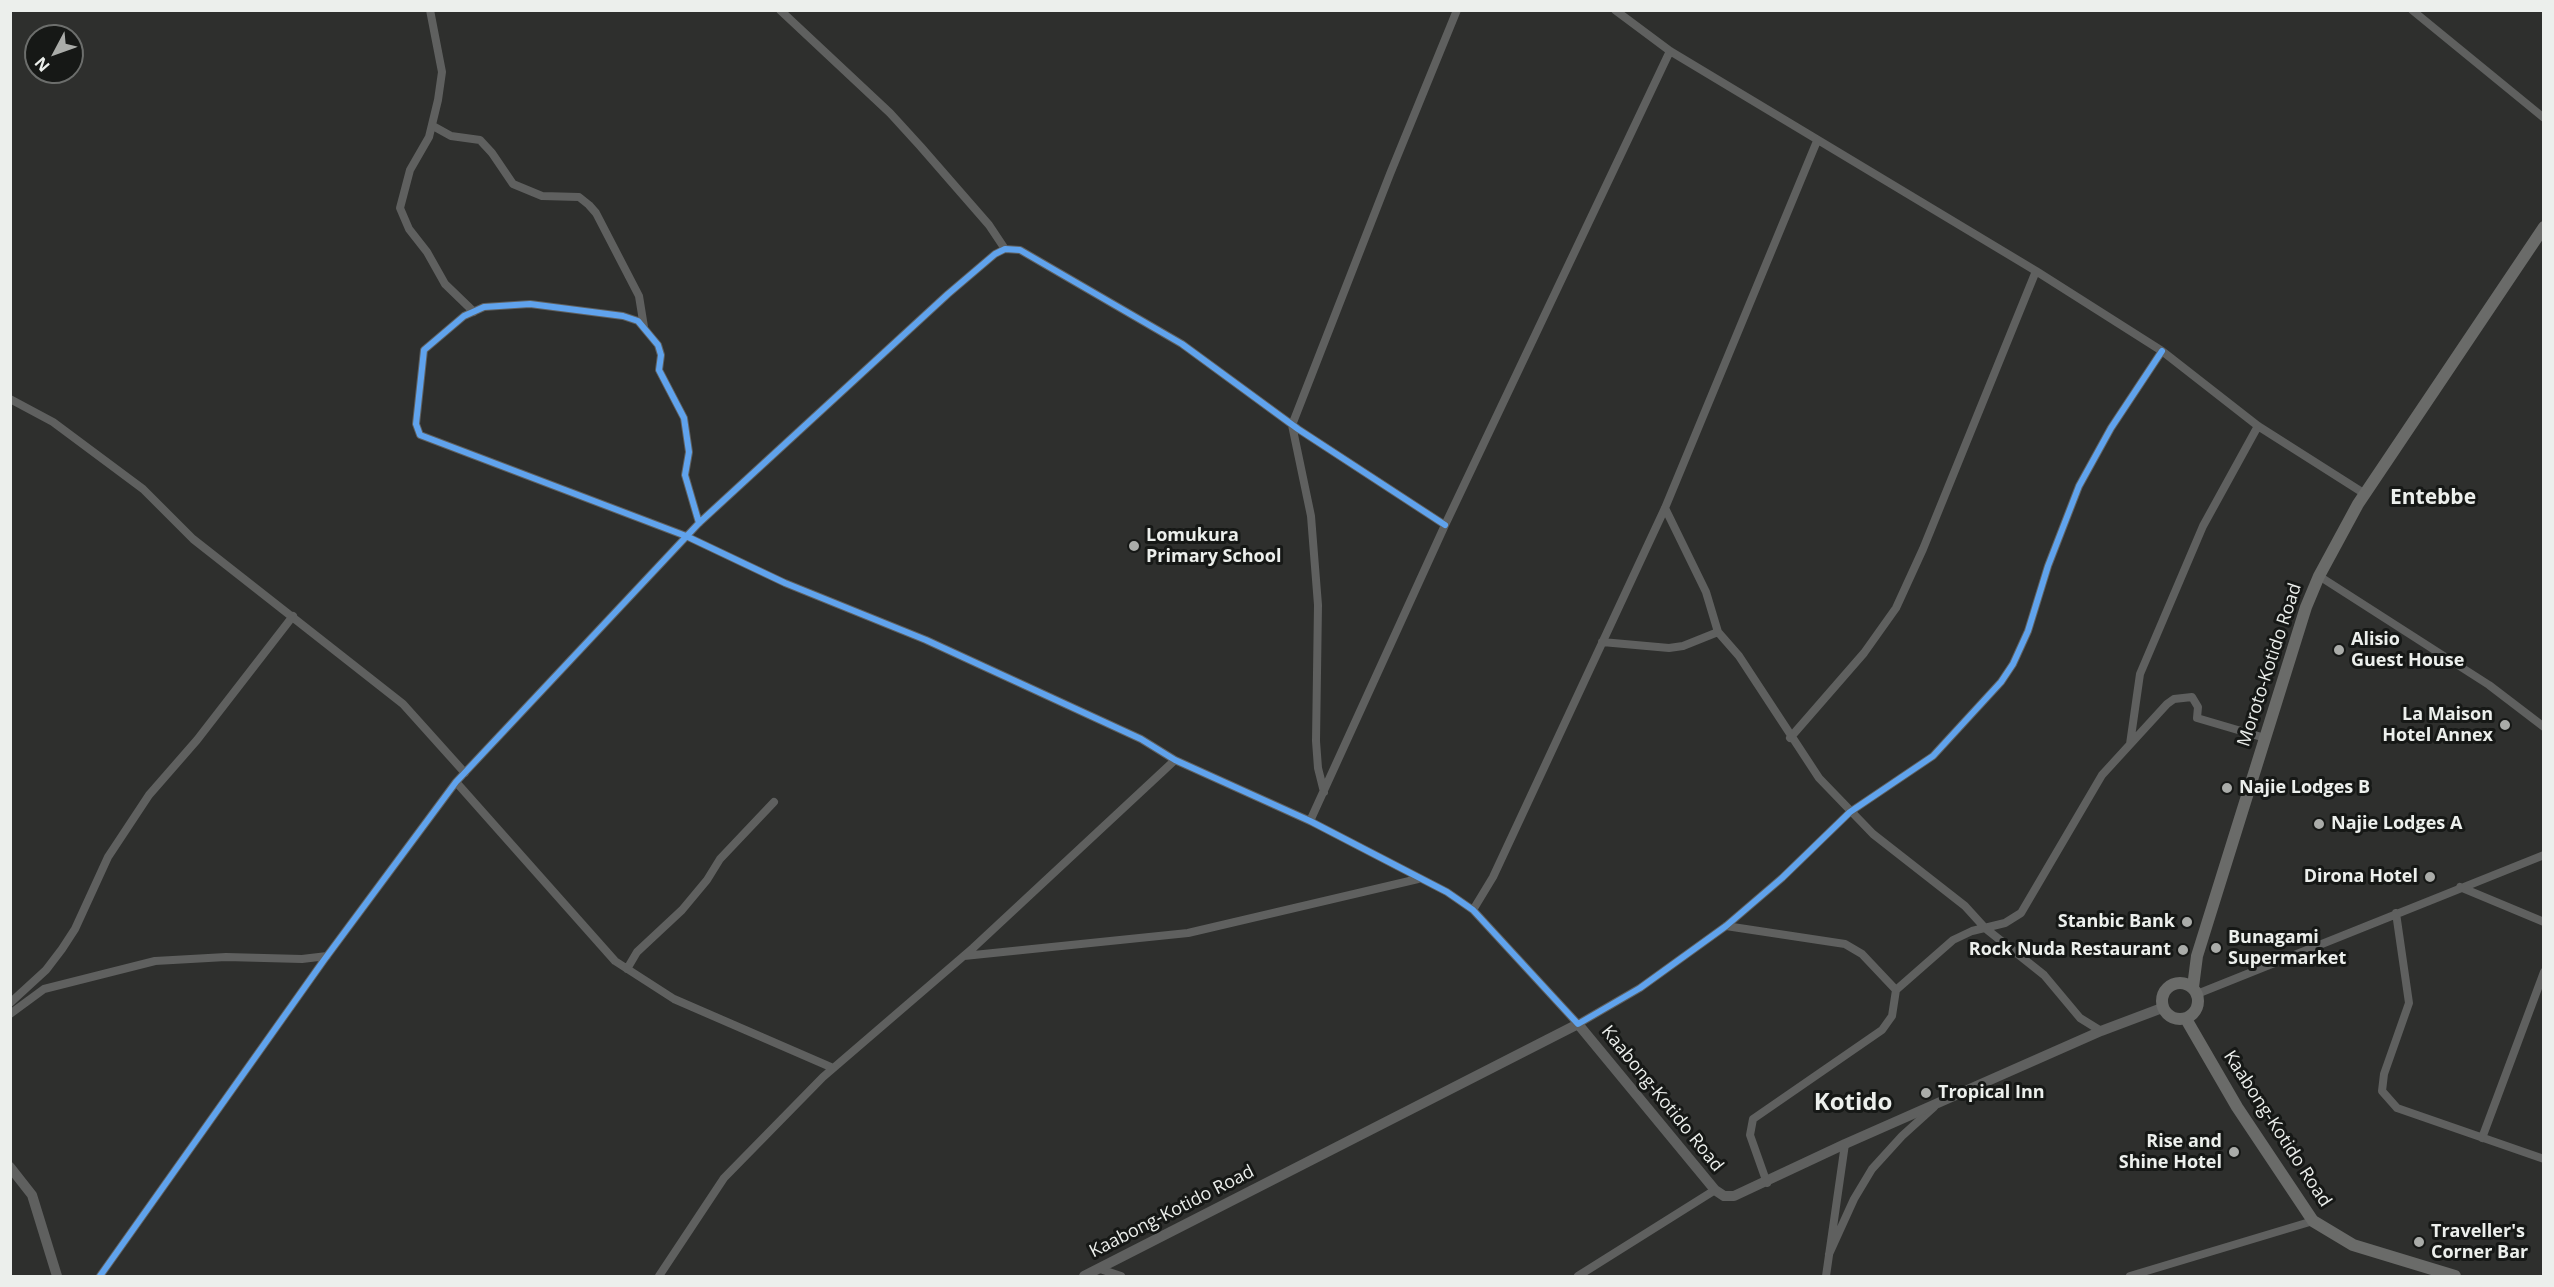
<!DOCTYPE html>
<html>
<head>
<meta charset="utf-8">
<style>
	body { margin:0 }
	#map { position:relative; width:2554px; height:1287px; overflow:hidden; background:#2e2f2d; font-family:"Open Sans",sans-serif }
	canvas { display:block }
	.frame { position:absolute; inset:0; border:12px solid #ecefec; pointer-events:none }
	.north { position:absolute; left:24px; top:24px; width:60px; height:60px; box-sizing:border-box; background:#161816; border:2px solid #6c6e6c; border-radius:50%; rotate:229deg; font-size:16px; font-weight:700; line-height:24px; text-align:center; color:#ecefec }
	.north::after { content:''; display:block; margin:auto; width:21px; height:27px; background:#aaaca9; clip-path:polygon(50% 0,100% 100%,50% 72%,0 100%) }
</style>
</head>
<body>
<div id="map">
<canvas width="2554" height="1287"></canvas>
<div class="frame"></div>
<div class="north">N</div>
</div>
<script>
const c = document.querySelector('canvas').getContext('2d');
c.lineJoin = 'round';
const shape = rows => new Path2D(rows.map(r => 'M' + r).join(''));
function trace(path, color, width, dash) { c.strokeStyle = color; c.lineWidth = width; c.lineCap = dash ? 'butt' : 'round'; c.setLineDash(dash || []); c.stroke(path); }
function label(font, color, halo, rows, align = 'center') {
  c.font = font + ' "Open Sans",sans-serif'; c.lineWidth = 6; c.setLineDash([]); c.textBaseline = 'middle'; c.strokeStyle = halo; c.fillStyle = color; for (const [text, x, y, turn = 0] of rows) {
    c.save(); c.translate(x, y); c.rotate((+turn || 0) * Math.PI / 180); c.textAlign = isNaN(turn) ? turn : align; if (halo) c.strokeText(text, 0, 0); c.fillText(text, 0, 0); c.restore();
  }
}
const minor = shape([
	[430,10,442,72,438,100,429,137,410,170,400,208,409,229,427,252,445,284,474,312],
	[780,10,890,113,921,147,989,225,1005,249],
	[1615,10,1670,51,2036,271,2162,351,2258,426,2365,494],
	[2412,10,2544,118],
	[433,126,451,136,480,140,492,153,513,184,542,196,579,197,589,205,596,213,639,296,644,327],
	[10,399,53,422,143,489,193,539,403,704,465,773],
	[1665,508,1706,592,1718,632,1739,656,1819,778,1873,834,1965,906,1985,928,2044,975,2080,1018,2101,1031],
	[699,523,685,475,689,452,684,418,659,370,661,355,658,345,638,321,623,316,530,304,484,307,464,316,424,350,416,424,420,435,686,536,785,583,926,640,1141,739,1175,760,1310,821,1447,892,1473,910,1578,1024,1640,988,1726,926,1782,878,1850,812,1933,756,2001,682,2013,664,2028,631,2048,566,2079,486,2111,428,2162,351],
	[2319,576,2489,685,2544,727],
	[1602,642,1669,648,1683,646,1718,632],
	[1790,738,1864,653,1896,608,1923,549,2036,271],
	[2130,744,2140,674,2203,526,2258,426],
	[456,782,615,961,674,999,833,1068],
	[1324,792,1318,768,1316,741,1318,605,1311,516,1292,425,1390,174,1457,10],
	[1310,821,1445,525,1670,51],
	[2460,887,2544,922],
	[1473,910,1493,877,1665,508,1817,141],
	[2396,913,2409,1003,2384,1074,2382,1091,2397,1108,2544,1159],
	[1726,926,1845,944,1862,954,1896,990],
	[964,956,1188,933,1418,879],
	[627,969,637,952,682,910,707,880,720,859,774,802],
	[2197,994,2544,855],
	[10,1003,46,970,62,949,75,929,108,857,149,795,197,740,293,616],
	[10,1014,44,989,155,961,226,957,302,959,327,956],
	[2482,1138,2544,972],
	[1767,1183,1750,1135,1753,1119,1882,1030,1892,1016,1896,990,1953,940,1972,931,2005,923,2021,913,2102,775,2167,704,2174,699,2192,697,2198,707,2197,718,2265,738],
	[1829,1254,1854,1199,1872,1169,1902,1136,1934,1107],
	[1100,1269,1121,1276],
	[100,1276,324,960,456,782,699,523,948,294,995,254,1005,249,1020,250,1182,344,1298,429,1445,525],
	[659,1276,724,1178,823,1077,973,948,1175,760],
	[1578,1276,1715,1190],
	[1826,1276,1845,1144],
	[2130,1276,2313,1221]
]);
const tertiary = shape([
	[10,1167,32,1195,57,1276],
	[1084,1276,1578,1024,1715,1190,1724,1196,1734,1196,1845,1144,2101,1031,2162,1008]
]);
const secondary = shape([
	'2162 1001a18 18 0 1 1 36 0a18 18 0 1 1-36 0Z',
	[2193,987,2197,956,2306,607,2319,576,2358,504,2544,227],
	[2186,1019,2237,1107,2313,1221,2353,1245,2455,1276]
]);
const cycleway = shape([
	[699,523,685,475,689,452,684,418,659,370,661,355,658,345,638,321,623,316,530,304,484,307,464,316,424,350,416,424,420,435,686,536,785,583,926,640,1141,739,1175,760,1310,821,1447,892,1473,910,1578,1024,1640,988,1726,926,1782,878,1850,812,1933,756,2001,682,2013,664,2028,631,2048,566,2079,486,2111,428,2162,351],
	[100,1276,324,960,456,782,699,523,948,294,995,254,1005,249,1020,250,1182,344,1298,429,1445,525]
]);
const markers = [
	[1134,546,6,"#aaaca9"],
	[2339,650,6,"#aaaca9"],
	[2505,725,6,"#aaaca9"],
	[2227,788,6,"#aaaca9"],
	[2319,824,6,"#aaaca9"],
	[2430,877,6,"#aaaca9"],
	[2187,922,6,"#aaaca9"],
	[2216,948,6,"#aaaca9"],
	[2183,950,6,"#aaaca9"],
	[1926,1093,6,"#aaaca9"],
	[2234,1152,6,"#aaaca9"],
	[2419,1242,6,"#aaaca9"]
];
const poiNames = [
	["Lomukura",1146,536],
	["Primary School",1146,557],
	["Alisio",2351,640],
	["Guest House",2351,661],
	["La Maison",2493,715,"right"],
	["Hotel Annex",2493,736,"right"],
	["Najie Lodges B",2239,788],
	["Najie Lodges A",2331,824],
	["Dirona Hotel",2418,877,"right"],
	["Stanbic Bank",2175,922,"right"],
	["Bunagami",2228,938],
	["Supermarket",2228,959],
	["Rock Nuda Restaurant",2171,950,"right"],
	["Tropical Inn",1938,1093],
	["Rise and",2222,1142,"right"],
	["Shine Hotel",2222,1163,"right"],
	["Traveller's",2431,1232],
	["Corner Bar",2431,1253]
];
const streetNames = [
	["Moroto-Kotido Road",2270,665,-72],
	["Kaabong-Kotido Road",1662,1099,51],
	["Kaabong-Kotido Road",2277,1129,57],
	["Kaabong-Kotido Road",1172,1212,-27]
];
const quarterNames = [
	["Entebbe",2433,498]
];
const districtNames = [
	["Kotido",1853,1103]
];
trace(minor, '#5f605f', 8);
trace(tertiary, '#5f605f', 10);
trace(secondary, '#6a6b69', 12);
trace(cycleway, '#60a3ed', 6);
for (const [x, y, r, color] of markers) { const dot = new Path2D(); dot.arc(x, y, r, 0, 2 * Math.PI); c.fillStyle = color; c.fill(dot); trace(dot, '#161816', 2); }
label('bold 18px', '#ecefec', '#161816', poiNames, 'left');
label('18px', '#ecefec', '#161816', streetNames);
label('bold 21px', '#ecefec', '#161816', quarterNames);
label('bold 24px', '#ecefec', '#161816', districtNames);
</script>
</body>
</html>
